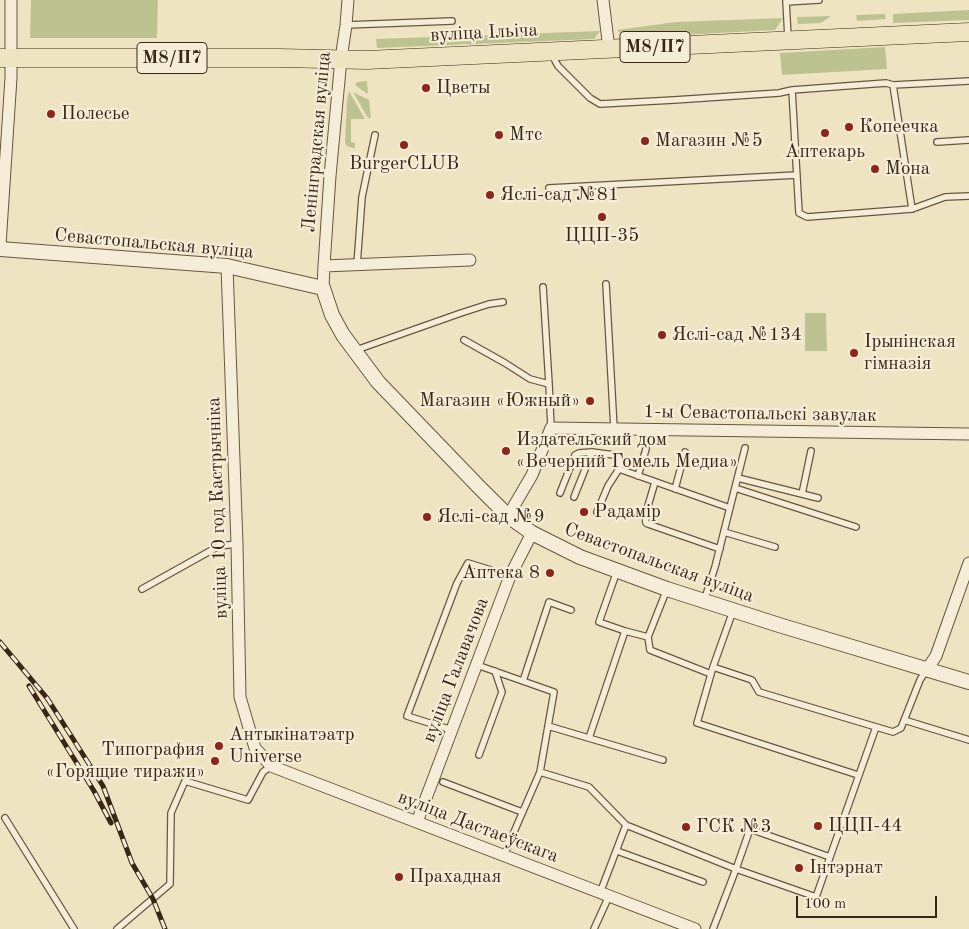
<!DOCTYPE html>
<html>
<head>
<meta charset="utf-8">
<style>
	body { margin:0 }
	#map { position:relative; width:969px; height:929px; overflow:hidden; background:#efe4c2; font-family:"Old Standard TT",serif }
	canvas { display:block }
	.scale { position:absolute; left:796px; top:896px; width:141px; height:22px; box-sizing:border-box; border:2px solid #3a2616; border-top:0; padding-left:6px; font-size:15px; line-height:18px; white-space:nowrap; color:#3a2616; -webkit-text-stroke:4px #f5edd7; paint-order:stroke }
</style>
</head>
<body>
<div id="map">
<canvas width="969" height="929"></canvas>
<div class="scale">100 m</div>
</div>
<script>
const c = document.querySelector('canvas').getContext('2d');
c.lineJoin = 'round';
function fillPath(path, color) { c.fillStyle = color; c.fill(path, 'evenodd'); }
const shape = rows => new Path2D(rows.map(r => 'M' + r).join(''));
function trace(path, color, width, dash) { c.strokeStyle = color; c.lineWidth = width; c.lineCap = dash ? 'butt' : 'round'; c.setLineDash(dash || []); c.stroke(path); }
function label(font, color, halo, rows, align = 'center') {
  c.font = font + ' "Old Standard TT",serif'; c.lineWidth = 4.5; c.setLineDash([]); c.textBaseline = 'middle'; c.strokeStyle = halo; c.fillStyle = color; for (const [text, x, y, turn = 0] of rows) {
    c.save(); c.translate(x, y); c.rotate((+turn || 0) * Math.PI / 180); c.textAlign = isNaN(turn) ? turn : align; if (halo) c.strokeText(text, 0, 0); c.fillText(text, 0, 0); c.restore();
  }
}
const green = shape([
	[31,0,158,0,157,38,30,38],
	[969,10,969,20,893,23,893,14],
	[885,14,886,19,857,21,856,15],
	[831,16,821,23,798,24,797,17],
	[783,18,775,30,625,38,617,30,676,22],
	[600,31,594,39,377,48,376,39],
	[885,47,887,69,782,75,780,53],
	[367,81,368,93,366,93,355,85,357,82],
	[349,91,365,119,351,119,351,142,355,143,355,148,352,148,347,146,345,143,347,100],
	[353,92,369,100,371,118,368,118],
	[805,313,826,313,827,351,805,351]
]);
const service = shape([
	[786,0,788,38],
	[786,2,819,0],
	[346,25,452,21],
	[551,53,558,66,590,98,600,104,674,100,779,93,792,90,886,83,893,85,969,81],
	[893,85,912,209],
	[792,90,799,213,807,217,912,209,945,197,969,196],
	[937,142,969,140],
	[549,188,797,175],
	[357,265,362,197,375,135],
	[606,284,614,429],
	[543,287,549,384,551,428],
	[464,340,505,363,530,379,549,384],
	[356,350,461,313,489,304,503,302],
	[638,476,646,449],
	[738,478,818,498],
	[655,482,645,516,646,523,648,524,720,549],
	[735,488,856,527],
	[675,489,685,452],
	[560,493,575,455,579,453,592,452,614,455,617,457,620,462,619,469,730,508],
	[802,494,811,451],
	[574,497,592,452],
	[597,512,608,486,619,469],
	[724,532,775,547],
	[142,589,219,546,237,544],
	[704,601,715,567,745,448],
	[733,611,713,667,752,680,759,692,893,732,901,728,920,680,927,669],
	[625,631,648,637,667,589],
	[648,637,650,650,711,674],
	[477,665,554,692,540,772,504,855],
	[713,667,697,723,858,775],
	[523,681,549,602,571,610],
	[904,720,969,740],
	[548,726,663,760],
	[452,730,407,716,457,583,468,563,510,576],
	[589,738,625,631,599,622,617,571],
	[479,755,502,692,495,671],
	[540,772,589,787,626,825,736,869,816,897,830,857,750,829,736,869,713,929],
	[443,782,522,812],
	[5,818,74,929],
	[617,851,703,882],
	[830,857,876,727],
	[600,893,626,825],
	[117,929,170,884,171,813,185,781,248,800,263,772,271,766],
	[594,929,609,896]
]);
const minor = shape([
	[603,0,609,49],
	[0,245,11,78,11,0],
	[227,266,237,544,240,697,255,748,271,766,695,929],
	[324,266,470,260],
	[323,288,324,266,330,176,341,59,346,25,348,0],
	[508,516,532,475,551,428,969,434],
	[927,669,936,656,969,563],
	[417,822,510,576,532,533]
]);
const tertiary = shape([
	[0,249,227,266,323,288,332,315,343,335,378,382,478,486,508,516,532,533,580,557,667,589,779,625,969,682]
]);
const primary = shape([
	[0,58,280,58,367,60,969,32]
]);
const rail = shape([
	[0,642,47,698,103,786,132,863,153,899,165,929],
	[29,686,94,791,111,823]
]);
const markers = [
	[426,88,5,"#8f2418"],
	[51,114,5,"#8f2418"],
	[849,127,5,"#8f2418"],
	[825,133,5,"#8f2418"],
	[499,135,5,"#8f2418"],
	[645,141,5,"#8f2418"],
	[404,145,5,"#8f2418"],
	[875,169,5,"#8f2418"],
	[490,195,5,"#8f2418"],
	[602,217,5,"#8f2418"],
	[662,335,5,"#8f2418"],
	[854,353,5,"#8f2418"],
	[590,401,5,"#8f2418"],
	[506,451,5,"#8f2418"],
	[584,512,5,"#8f2418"],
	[427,517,5,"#8f2418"],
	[550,573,5,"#8f2418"],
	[219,746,5,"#8f2418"],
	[215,761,5,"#8f2418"],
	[818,826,5,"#8f2418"],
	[686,827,5,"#8f2418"],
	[799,868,5,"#8f2418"],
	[399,877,5,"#8f2418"]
];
const shields = [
	[655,47,70],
	[172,58,70]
];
const shieldNames = [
	["М8/П7",655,47],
	["М8/П7",172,58]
];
const streetNames = [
	["вуліца Ільіча",484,33,-3],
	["Ленінградская вуліца",317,142,-85],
	["Севастопальская вуліца",154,244,5],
	["1-ы Севастопальскі завулак",760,414,1],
	["вуліца 10 год Кастрычніка",218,508,-92],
	["Севастопальская вуліца",659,563,20],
	["вуліца Галавачова",456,670,-69],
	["вуліца Дастаеўскага",478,827,21]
];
const poiNames = [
	["Цветы",436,88],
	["Полесье",61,114],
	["Копеечка",859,127],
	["Мтс",509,135],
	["Магазин №5",655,141],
	["Аптекарь",825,152,"center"],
	["BurgerCLUB",404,164,"center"],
	["Мона",885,169],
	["Яслі-сад №81",500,195],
	["ЦЦП-35",602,236,"center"],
	["Яслі-сад №134",672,335],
	["Ірынінская",864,342],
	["гімназія",864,364],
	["Магазин «Южный»",580,401,"right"],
	["Издательский дом",516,440],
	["«Вечерний Гомель Медиа»",516,462],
	["Радамір",594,512],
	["Яслі-сад №9",437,517],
	["Аптека 8",540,573,"right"],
	["Антыкінатэатр",229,735],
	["Universe",229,757],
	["Типография",205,750,"right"],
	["«Горящие тиражи»",205,772,"right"],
	["ЦЦП-44",828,826],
	["ГСК №3",696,827],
	["Інтэрнат",809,868],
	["Прахадная",409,877]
];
fillPath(green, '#bdc390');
trace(service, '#675641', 8);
trace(minor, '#675641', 13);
trace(tertiary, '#675641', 16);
trace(primary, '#3a2616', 19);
trace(service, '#f5edd7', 5.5);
trace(minor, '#f5edd7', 11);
trace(tertiary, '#f5edd7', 14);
trace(primary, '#efe4c2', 18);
trace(rail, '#3a2616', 5);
trace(rail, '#f5edd7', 3, [9]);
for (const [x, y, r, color] of markers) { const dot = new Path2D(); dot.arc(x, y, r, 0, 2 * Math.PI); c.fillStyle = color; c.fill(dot); trace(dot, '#f5edd7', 2); }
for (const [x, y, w] of shields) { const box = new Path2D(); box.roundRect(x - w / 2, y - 15.5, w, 31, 4); c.fillStyle = '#f5edd7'; c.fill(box); trace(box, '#3a2616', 1); }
label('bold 18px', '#3a2616', null, shieldNames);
label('19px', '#3a2616', '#f5edd7', streetNames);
label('19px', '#3a2616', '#f5edd7', poiNames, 'left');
</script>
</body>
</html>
